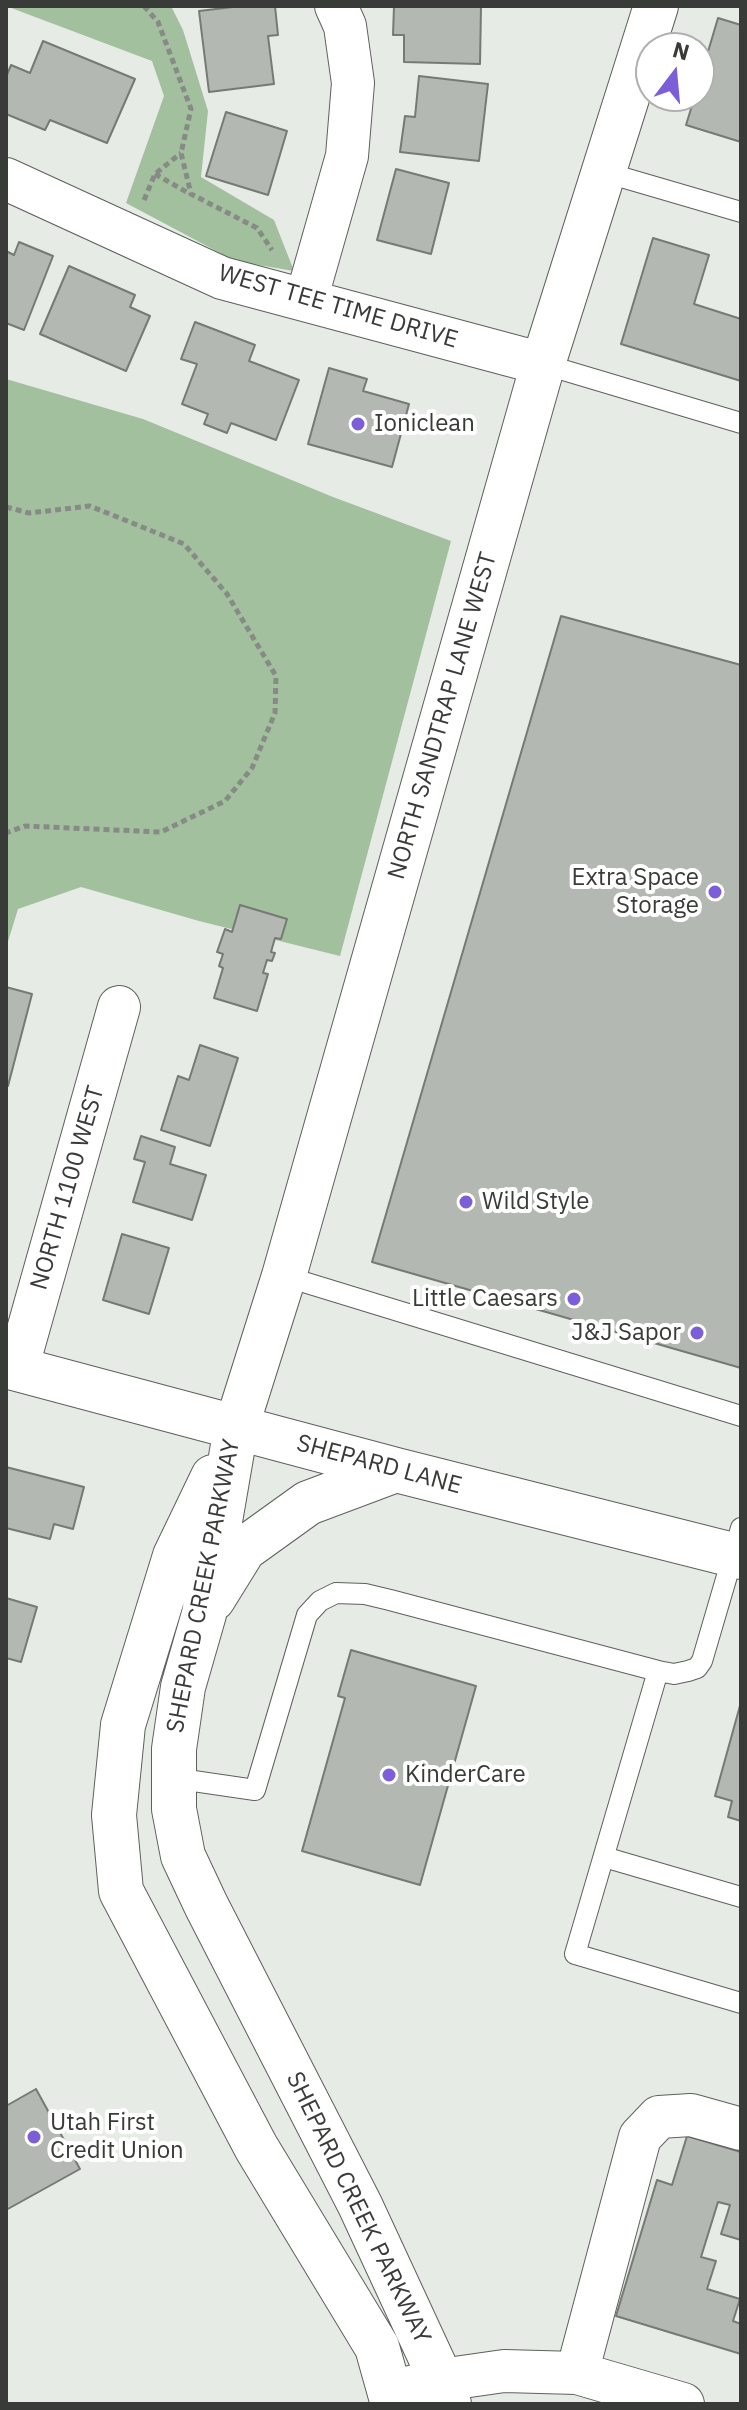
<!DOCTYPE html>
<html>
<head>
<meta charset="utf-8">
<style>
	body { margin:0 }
	#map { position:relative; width:747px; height:2410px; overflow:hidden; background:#e6ebe5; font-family:"IBM Plex Sans",sans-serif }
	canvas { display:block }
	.frame { position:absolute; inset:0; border:8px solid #393b38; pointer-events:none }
	.north { position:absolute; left:635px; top:32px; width:80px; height:80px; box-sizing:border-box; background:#fff; border:2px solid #b0b1af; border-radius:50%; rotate:16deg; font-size:22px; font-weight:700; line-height:32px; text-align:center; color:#393b38 }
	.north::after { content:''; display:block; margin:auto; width:28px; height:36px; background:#7c5ed8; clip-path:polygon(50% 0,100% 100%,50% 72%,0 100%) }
</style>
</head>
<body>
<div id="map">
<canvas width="747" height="2410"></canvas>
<div class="frame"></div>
<div class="north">N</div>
</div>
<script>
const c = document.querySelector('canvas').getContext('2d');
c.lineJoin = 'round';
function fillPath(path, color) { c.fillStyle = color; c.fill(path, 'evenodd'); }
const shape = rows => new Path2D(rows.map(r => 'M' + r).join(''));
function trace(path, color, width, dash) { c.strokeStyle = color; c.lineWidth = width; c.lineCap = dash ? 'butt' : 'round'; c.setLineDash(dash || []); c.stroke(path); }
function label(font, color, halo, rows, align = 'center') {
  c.font = font + ' "IBM Plex Sans",sans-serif'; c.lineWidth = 8; c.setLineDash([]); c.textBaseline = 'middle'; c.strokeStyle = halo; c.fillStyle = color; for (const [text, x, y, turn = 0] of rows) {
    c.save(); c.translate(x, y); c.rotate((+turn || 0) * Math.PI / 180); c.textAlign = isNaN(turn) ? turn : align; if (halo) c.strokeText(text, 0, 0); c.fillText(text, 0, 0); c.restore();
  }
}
const green = shape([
	[6,6,171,6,183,30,208,111,201,177,274,220,294,271,235,261,126,203,164,96,152,61],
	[6,379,143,419,333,497,451,541,340,956,199,921,81,887,18,909,6,948]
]);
const building = shape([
	[241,6,275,6,278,35,268,36,274,84,209,92,199,11,241,6],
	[394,6,481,6,480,64,404,62,404,35,393,35,394,6],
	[718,18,741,25,741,142,686,125,695,96,699,96,699,82,718,18],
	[43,41,135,79,107,143,50,120,45,130,6,114,6,77,11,65,30,73,43,41],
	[419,76,488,84,479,161,400,152,405,116,415,117,419,76],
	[226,112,287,131,268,195,206,176,226,112],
	[396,169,449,183,431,254,377,240,396,169],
	[653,238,709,255,694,304,741,319,741,381,621,344,653,238],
	[19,242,53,256,24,330,6,323,6,251,14,255,19,242],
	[69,266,135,295,130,307,150,316,126,371,40,334,69,266],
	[195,322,255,345,249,361,299,380,276,440,231,423,227,433,204,424,208,414,182,404,197,364,181,359,195,322],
	[329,368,367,379,363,391,409,404,392,467,308,444,329,368],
	[561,616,741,665,741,1368,372,1262,561,616],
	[240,905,287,919,281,939,275,938,271,952,275,953,272,961,267,960,263,973,268,974,257,1011,214,998,223,968,219,966,223,954,217,952,225,929,232,932,240,905],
	[6,987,32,994,8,1086,6,1085,6,987],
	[200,1045,238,1058,210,1146,161,1130,178,1076,189,1080,200,1045],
	[141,1136,175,1147,170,1164,206,1175,192,1220,133,1202,145,1162,134,1159,141,1136],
	[122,1234,169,1248,149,1314,103,1300,122,1234],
	[6,1467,84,1487,73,1529,54,1524,50,1539,6,1528,6,1467],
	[6,1598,37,1607,21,1662,6,1658,6,1598],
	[351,1650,476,1686,420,1885,302,1851,345,1698,338,1696,351,1650],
	[741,1702,741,1821,728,1817,732,1801,715,1796,741,1702],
	[36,2089,80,2169,6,2210,6,2106,36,2089],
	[687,2136,741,2152,741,2240,721,2234,730,2205,718,2202,701,2257,716,2261,707,2289,740,2299,733,2321,741,2324,741,2354,616,2316,657,2180,672,2185,687,2136]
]);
const path = shape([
	[144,6,158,22,191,109,181,153,191,194,257,228,272,250],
	[155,174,190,194],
	[144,200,155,174,181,153],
	[6,507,29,513,90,506,184,544,227,594,276,676,275,713,252,768,225,801,161,832,25,826,6,833]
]);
const lane = shape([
	[604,172,741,212],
	[543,364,741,423],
	[284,1276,741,1416],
	[741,1528,702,1661,697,1668,688,1671,674,1674,658,1671,575,1954,741,2003],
	[173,1778,255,1790,307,1615,320,1601,336,1593,365,1594,390,1600,658,1671],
	[604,1857,741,1897]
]);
const street = shape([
	[6,179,222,278,543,364],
	[306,300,347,156,353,83,345,26,336,6],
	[17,1369,119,1007],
	[577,2373,640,2137,659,2117,691,2115,741,2129],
	[389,2392,441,2380,504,2371,577,2373,683,2404]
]);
const secondary = shape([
	[6,1366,396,1470,741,1557],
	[213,1477,175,1556,123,1725,114,1815,121,1891,256,2147,377,2347,393,2404],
	[213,1599,244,1549,308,1503,396,1470],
	[449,2404,441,2380,360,2205,206,1905,183,1856,174,1809,174,1749,183,1687,204,1614,236,1428,284,1276,543,364,656,6]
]);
const markers = [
	[358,424,8,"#7c5ed8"],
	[715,892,8,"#7c5ed8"],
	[466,1202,8,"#7c5ed8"],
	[574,1299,8,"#7c5ed8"],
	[697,1333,8,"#7c5ed8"],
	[389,1775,8,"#7c5ed8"],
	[34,2137,8,"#7c5ed8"]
];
const streetNames = [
	["WEST TEE TIME DRIVE",338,307,16],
	["NORTH SANDTRAP LANE WEST",443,716,-74],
	["NORTH 1100 WEST",68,1188,-74],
	["SHEPARD LANE",379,1465,15],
	["SHEPARD CREEK PARKWAY",204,1586,-79],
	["SHEPARD CREEK PARKWAY",358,2208,64]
];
const poiNames = [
	["Ioniclean",374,424],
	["Extra Space",699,878,"right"],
	["Storage",699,906,"right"],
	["Wild Style",482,1202],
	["Little Caesars",558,1299,"right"],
	["J&J Sapor",681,1333,"right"],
	["KinderCare",405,1775],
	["Utah First",50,2123],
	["Credit Union",50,2151]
];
fillPath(green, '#a2c09d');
fillPath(building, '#b3b8b2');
trace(building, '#757a74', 2);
trace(lane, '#5c615b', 22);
trace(street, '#5c615b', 44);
trace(secondary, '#5c615b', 46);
trace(path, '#878b86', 5, [6, 4]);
trace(lane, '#fff', 20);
trace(street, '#fff', 42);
trace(secondary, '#fff', 44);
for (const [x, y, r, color] of markers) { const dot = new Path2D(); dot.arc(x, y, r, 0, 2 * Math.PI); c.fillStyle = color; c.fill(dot); trace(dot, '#fff', 3); }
label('24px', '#393b38', '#fff', streetNames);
label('24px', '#393b38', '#fff', poiNames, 'left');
</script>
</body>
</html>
